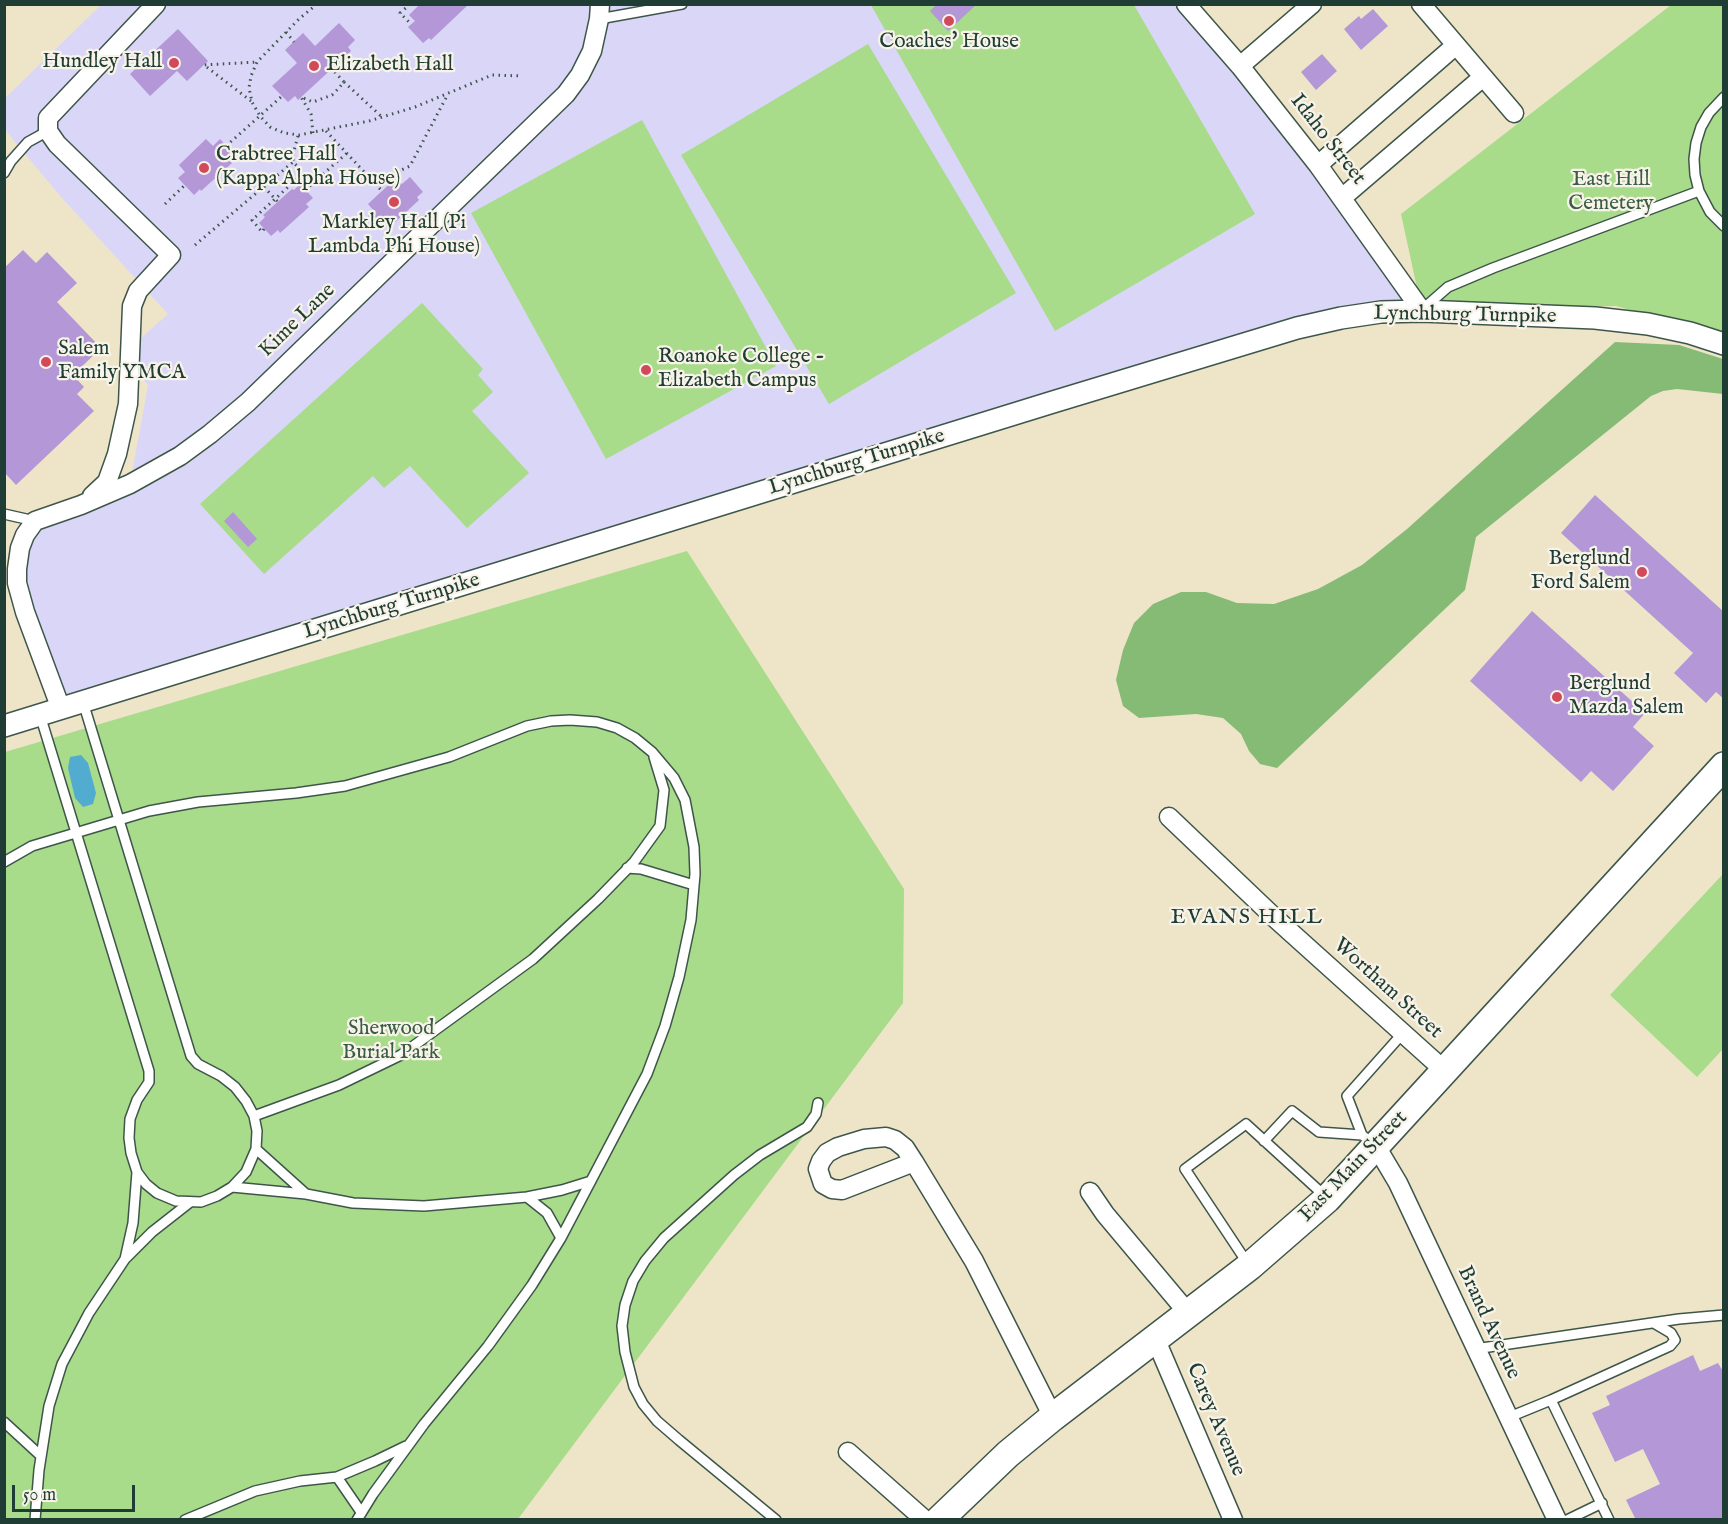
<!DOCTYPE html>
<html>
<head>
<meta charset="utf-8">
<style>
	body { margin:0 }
	#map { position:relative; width:1728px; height:1524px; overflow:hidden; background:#eee5c9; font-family:"IM FELL English",serif }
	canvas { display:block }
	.frame { position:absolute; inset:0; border:6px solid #1f3d34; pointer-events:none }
	.scale { position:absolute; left:12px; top:1485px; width:123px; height:27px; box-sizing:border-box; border:3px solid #1f3d34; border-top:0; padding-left:8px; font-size:18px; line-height:21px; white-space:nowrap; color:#1f3d34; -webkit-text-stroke:4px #f7f3e8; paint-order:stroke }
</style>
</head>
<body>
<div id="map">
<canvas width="1728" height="1524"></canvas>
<div class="frame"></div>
<div class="scale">50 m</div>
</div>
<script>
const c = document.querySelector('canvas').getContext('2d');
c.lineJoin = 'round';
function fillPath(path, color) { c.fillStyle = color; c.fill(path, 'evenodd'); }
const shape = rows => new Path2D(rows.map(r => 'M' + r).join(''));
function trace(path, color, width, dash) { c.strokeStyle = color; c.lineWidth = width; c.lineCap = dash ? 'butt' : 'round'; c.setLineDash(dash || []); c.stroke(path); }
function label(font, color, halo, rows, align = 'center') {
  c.font = font + ' "IM FELL English",serif'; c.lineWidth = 4.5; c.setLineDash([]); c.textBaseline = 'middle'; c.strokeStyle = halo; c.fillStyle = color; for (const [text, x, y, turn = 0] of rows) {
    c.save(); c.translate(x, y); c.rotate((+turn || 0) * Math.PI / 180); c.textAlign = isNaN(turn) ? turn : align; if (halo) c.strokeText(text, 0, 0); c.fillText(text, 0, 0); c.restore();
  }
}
const built = shape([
	[101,5,1183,5,1422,311,1381,312,61,709,25,612,25,535,130,484,148,385,122,355,168,314,61,197,5,130,4,99]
]);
const green = shape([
	[871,5,1134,5,1255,214,1055,331],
	[1671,5,1723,5,1723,336,1616,306,1422,311,1401,214],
	[868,44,1016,293,829,404,681,155],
	[642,120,776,366,606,459,471,213],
	[422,303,483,369,478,375,493,392,472,411,529,473,467,528,410,466,384,488,373,476,264,574,200,504],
	[687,551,904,889,903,1003,518,1519,5,1520,5,752],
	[1723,874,1723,1049,1697,1077,1610,995]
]);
const forest = shape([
	[1615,342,1679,345,1723,359,1723,394,1677,389,1663,391,1651,396,1476,537,1465,590,1277,768,1260,764,1249,751,1241,734,1223,718,1196,714,1139,718,1123,706,1116,680,1123,650,1134,623,1153,604,1181,592,1206,592,1237,603,1274,604,1318,589,1362,565,1407,529]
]);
const water = shape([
	[81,755,88,763,96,793,93,804,83,807,75,798,68,768,70,757]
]);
const building = shape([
	[420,4,469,4,431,40,429,38,423,43,408,27,415,21,409,15],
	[937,4,977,4,948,31,930,11],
	[1373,9,1388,26,1361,50,1344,29,1359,16,1361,19],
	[339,23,355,40,348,47,351,51,298,100,295,96,288,102,272,86,297,63,285,50,303,33,315,46],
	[178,29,208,61,187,81,177,71,150,96,130,74],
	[1322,54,1337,71,1316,90,1301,72],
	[206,139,213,146,220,139,235,156,230,161,232,163,201,191,200,189,194,195,178,178,185,172,179,165],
	[410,177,423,192,417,197,419,200,391,226,389,224,382,230,368,216,374,211,368,204,396,178,402,184],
	[300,184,313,198,306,204,309,207,280,233,278,230,271,236,259,223,265,217,263,215,292,189,294,190],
	[23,250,36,263,47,252,77,283,57,302,101,348,73,375,84,387,77,394,94,411,16,485,4,472,4,268],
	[1595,495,1724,612,1724,699,1716,692,1706,703,1674,673,1693,653,1561,533],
	[233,512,257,539,248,547,224,521],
	[1532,611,1645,713,1633,727,1654,746,1613,791,1591,771,1581,782,1470,681],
	[1693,1355,1700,1371,1718,1363,1724,1373,1724,1520,1636,1520,1626,1500,1660,1484,1643,1449,1615,1462,1592,1413,1610,1405,1606,1396]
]);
const path = shape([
	[317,4,299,19,257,62,251,76,249,88,252,102,260,116,270,127,284,133,299,135,369,121,415,107,492,75,522,76],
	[410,4,400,13,411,24],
	[286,32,294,42],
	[344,82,382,117],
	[251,101,204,65,257,62],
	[326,131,382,191],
	[313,133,311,114,301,97,313,102,332,95,338,89,344,82,332,69],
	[298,136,293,154,293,162,313,182],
	[226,146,282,96],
	[375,182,410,166,448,94],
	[264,187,278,202],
	[305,190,347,153],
	[165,204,185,185],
	[264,229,262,232,252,220,298,178,307,188],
	[195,245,293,162]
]);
const service = shape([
	[599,19,682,4],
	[1724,97,1709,113,1701,127,1696,143,1694,159,1695,175,1699,191,1710,212,1724,226],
	[4,173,11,161,28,142,48,131],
	[1424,308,1448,287,1493,268,1699,191],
	[4,514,35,521],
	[40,715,149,1071,149,1082,137,1100,130,1119,129,1138,131,1153,137,1172,146,1184,157,1193,176,1201,201,1202,217,1196,232,1187,246,1172,256,1149,257,1131,254,1116,246,1101,235,1087,221,1076,198,1064,191,1056,83,702],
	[4,862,32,846,149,811,198,802,296,793,345,786,449,757,527,726,551,721,570,720,597,722,617,728,635,738,652,752,674,778,685,800,694,847,695,874,691,920,679,977,665,1026,647,1074,561,1238,532,1285,488,1346,424,1424,373,1494,357,1520],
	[627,868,641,869,694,885],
	[254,1116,339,1085,401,1055,533,959,598,899,634,862,660,826,664,790,654,757],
	[1264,1141,1292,1111,1319,1132,1362,1135],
	[1375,1145,1362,1135,1347,1096,1403,1033],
	[256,1149,306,1194,353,1203,424,1206,527,1197,547,1213,561,1238],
	[232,1187,306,1194],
	[527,1197,562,1190,591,1181],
	[125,1259,133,1223,137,1172],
	[1248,1264,1185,1169,1246,1124,1326,1197],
	[1475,1349,1679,1319,1724,1315],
	[1507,1418,1551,1400],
	[4,1422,41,1456],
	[337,1477,361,1512],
	[35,1520,39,1470,49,1406,62,1364,89,1313,125,1259,152,1232,189,1203],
	[185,1520,255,1491,300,1481,337,1477,375,1461,406,1446],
	[776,1520,679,1440,657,1421,643,1404,634,1387,625,1352,622,1326,625,1305,633,1281,645,1261,664,1238,734,1175,760,1155,807,1127,816,1114,818,1103],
	[1567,1520,1602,1503],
	[1609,1520,1551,1400,1670,1346,1675,1340,1671,1333,1654,1323]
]);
const minor = shape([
	[1186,4,1240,66,1318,165,1422,311],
	[1421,4,1514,113],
	[1240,66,1312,4],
	[1318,165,1456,45],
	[1343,197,1483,77],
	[92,496,107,482,117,454,128,404,132,306,138,291,171,255,57,144,48,131,48,118,156,4],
	[61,709,25,612,17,583,17,569,20,548,25,535,35,521,81,505,130,484,180,456,210,434,248,402,566,94,580,75,592,51,599,19,600,4],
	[1169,817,1276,919,1445,1071],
	[886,1137,895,1140,905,1148,914,1162,842,1190,832,1189,823,1184,818,1169,821,1161,827,1153,838,1147,864,1139,886,1137],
	[1376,1146,1398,1183,1557,1520],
	[914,1162,974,1261,1053,1417],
	[1090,1192,1105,1214,1188,1313],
	[1155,1338,1233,1520],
	[848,1452,925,1520]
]);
const tertiary = shape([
	[4,726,1053,402,1297,328,1341,318,1381,312,1422,311,1595,318,1648,324,1690,333,1724,344]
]);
const primary = shape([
	[939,1520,1008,1454,1053,1417,1250,1266,1327,1199,1724,766]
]);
const markers = [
	[949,21,6,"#d1495b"],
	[174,63,6,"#d1495b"],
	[314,66,6,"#d1495b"],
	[204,168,6,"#d1495b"],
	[394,202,6,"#d1495b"],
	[46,362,6,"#d1495b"],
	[646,370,6,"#d1495b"],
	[1642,572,6,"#d1495b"],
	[1557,697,6,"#d1495b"]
];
const poiNames = [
	["Coaches' House",949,43,"center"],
	["Hundley Hall",162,63,"right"],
	["Elizabeth Hall",326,66],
	["Crabtree Hall",216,156],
	["(Kappa Alpha House)",216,180],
	["Markley Hall (Pi",394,224,"center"],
	["Lambda Phi House)",394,248,"center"],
	["Salem",58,350],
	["Family YMCA",58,374],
	["Roanoke College -",658,358],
	["Elizabeth Campus",658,382],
	["Berglund",1630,560,"right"],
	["Ford Salem",1630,584,"right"],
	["Berglund",1569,685],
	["Mazda Salem",1569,709]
];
const streetNames = [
	["Idaho Street",1327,140,52],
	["Lynchburg Turnpike",1465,316,1],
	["Kime Lane",298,321,-44],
	["Lynchburg Turnpike",857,463,-17],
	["Lynchburg Turnpike",392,607,-17],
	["Wortham Street",1387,989,42],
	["East Main Street",1354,1167,-46],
	["Brand Avenue",1488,1323,65],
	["Carey Avenue",1215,1420,67]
];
const parkNames = [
	["East Hill",1611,181],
	["Cemetery",1611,205],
	["Sherwood",391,1030],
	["Burial Park",391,1054]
];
const neighbourhoodNames = [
	["EVANS HILL",1247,918]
];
fillPath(built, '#dad6f7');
fillPath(green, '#a8db8a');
fillPath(forest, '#86bb76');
fillPath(water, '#52acd0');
fillPath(building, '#b397d6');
trace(service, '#3e564a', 12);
trace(minor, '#3e564a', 21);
trace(tertiary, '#3e564a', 24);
trace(primary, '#3e564a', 30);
trace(path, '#3e564a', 3, [1.5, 4.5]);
trace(service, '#fff', 9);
trace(minor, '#fff', 18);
trace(tertiary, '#fff', 21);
trace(primary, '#fff', 27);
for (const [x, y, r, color] of markers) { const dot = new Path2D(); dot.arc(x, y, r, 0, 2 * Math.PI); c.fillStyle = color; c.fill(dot); trace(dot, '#f7f3e8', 2); }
label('21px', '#1f3d34', '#f7f3e8', poiNames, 'left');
label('21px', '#1f3d34', '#f7f3e8', streetNames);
label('21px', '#3a5d45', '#f7f3e8', parkNames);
c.letterSpacing = '1.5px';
label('22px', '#1f3d34', '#f7f3e8', neighbourhoodNames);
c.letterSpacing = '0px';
</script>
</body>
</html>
